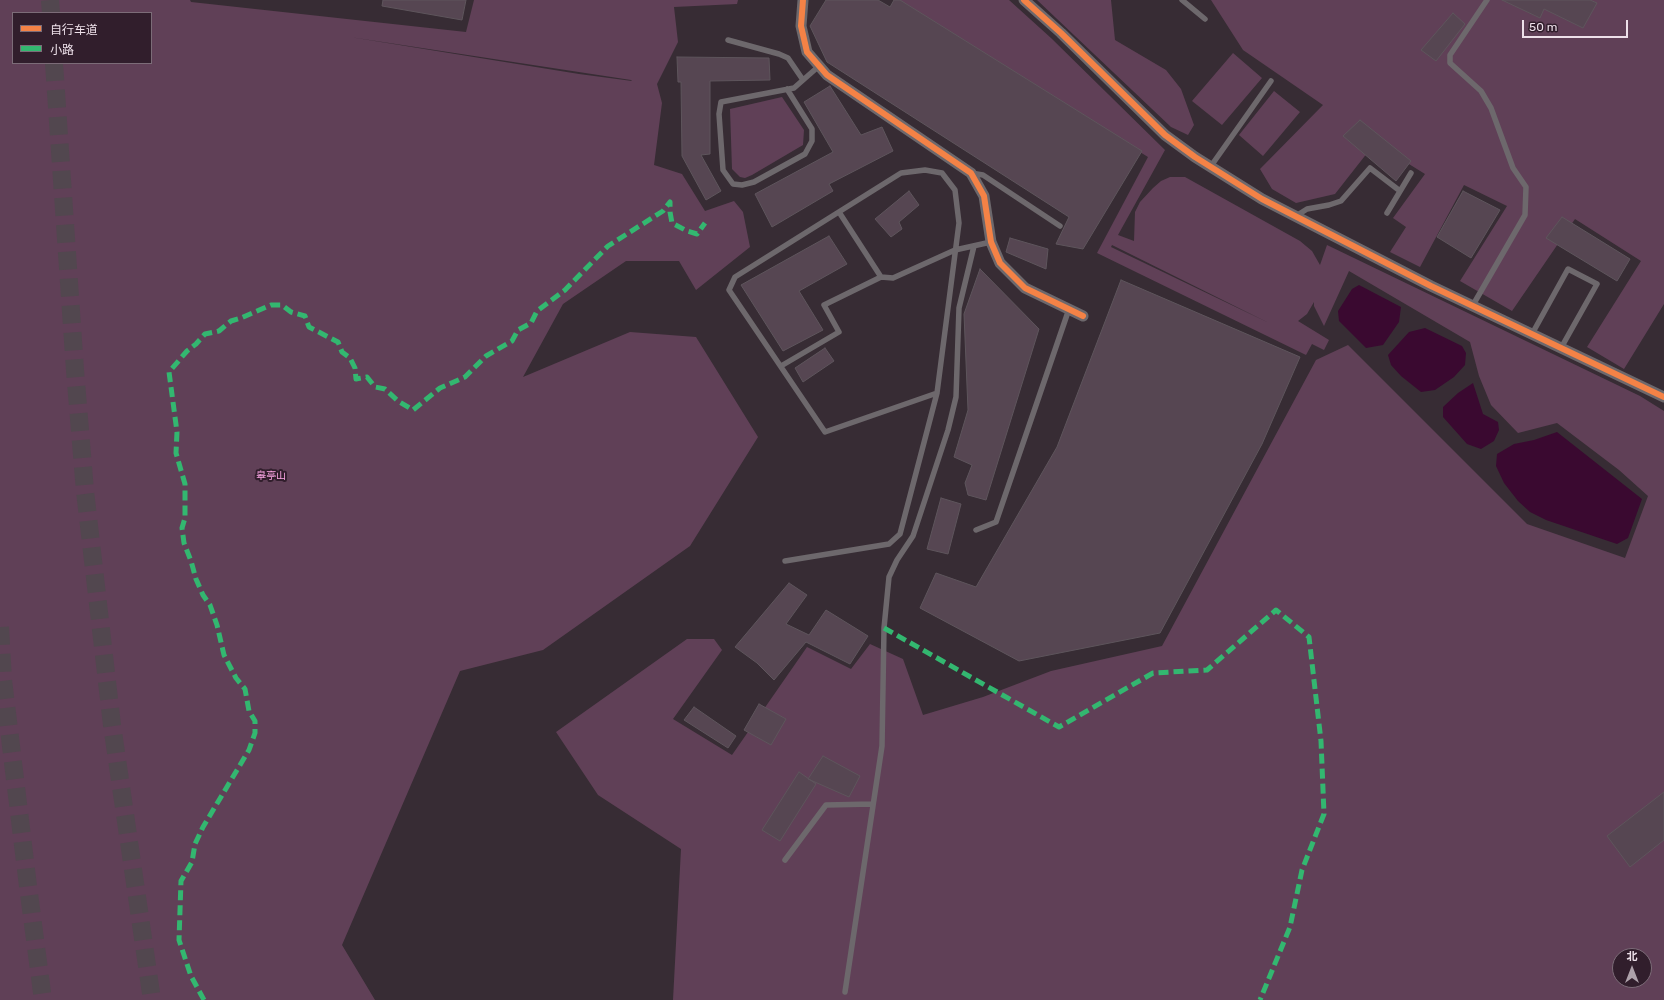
<!DOCTYPE html>
<html>
<head>
<meta charset="utf-8">
<style>
	body { margin:0 }
	#map { position:relative; width:1664px; height:1000px; overflow:hidden; background:#372c34; font-family:Rubik,"Noto Sans SC",sans-serif }
	canvas { display:block }
	.legend { position:absolute; left:12px; top:12px; width:140px; height:52px; box-sizing:border-box; background:#311e2c; border:1px solid #7c6c78; margin:0; padding:5px 7px; list-style:none; font-size:12px; color:#ede0e9 }
	.legend li { display:flex; align-items:center; gap:8px; height:20px }
	.legend b { width:20px; border:1px solid #7c6c78 }
	.north { position:absolute; left:1612px; top:948px; width:40px; height:40px; box-sizing:border-box; background:#311e2c; border:1px solid #7c6c78; border-radius:50%; rotate:0deg; font-size:11px; font-weight:700; line-height:16px; text-align:center; color:#ede0e9 }
	.north::after { content:''; display:block; margin:auto; width:14px; height:18px; background:#ada1aa; clip-path:polygon(50% 0,100% 100%,50% 72%,0 100%) }
	.scale { position:absolute; left:1522px; top:20px; width:106px; height:18px; box-sizing:border-box; border:2px solid #ede0e9; border-top:0; padding-left:5px; font-size:12px; line-height:14px; white-space:nowrap; color:#ede0e9; -webkit-text-stroke:3px #311e2c; paint-order:stroke }
</style>
</head>
<body>
<div id="map">
<canvas width="1664" height="1000"></canvas>
<ul class="legend">
<li><b style="height:5px;background:#f48246"></b>自行车道</li>
<li><b style="height:5px;background:#33b770"></b>小路</li>
</ul>
<div class="north">北</div>
<div class="scale">50 m</div>
</div>
<script>
const c = document.querySelector('canvas').getContext('2d');
c.lineJoin = 'round';
function fillPath(path, color) { c.fillStyle = color; c.fill(path, 'evenodd'); }
const shape = rows => new Path2D(rows.map(r => 'M' + r).join(''));
function trace(path, color, width, dash) { c.strokeStyle = color; c.lineWidth = width; c.lineCap = dash ? 'butt' : 'round'; c.setLineDash(dash || []); c.stroke(path); }
function label(font, color, halo, rows, align = 'center') {
  c.font = font + ' Rubik,"Noto Sans SC",sans-serif'; c.lineWidth = 4; c.setLineDash([]); c.textBaseline = 'middle'; c.strokeStyle = halo; c.fillStyle = color; for (const [text, x, y, turn = 0] of rows) {
    c.save(); c.translate(x, y); c.rotate((+turn || 0) * Math.PI / 180); c.textAlign = isNaN(turn) ? turn : align; if (halo) c.strokeText(text, 0, 0); c.fillText(text, 0, 0); c.restore();
  }
}
const green = shape([
	[0,0,190,0,191,2,466,32,474,0,738,0,737,4,674,7,678,42,657,84,662,103,654,165,682,174,705,211,734,201,743,212,750,247,696,290,679,261,626,261,563,304,523,377,630,332,696,337,758,437,690,546,543,650,460,671,342,945,375,1000,0,1000],
	[13,13,151,13,151,63,13,63],
	[350,37,631,80,632,81,579,74],
	[893,0,1009,0,1051,38,1165,150,1118,235,1134,241,1135,212,1140,202,1153,188,1161,181,1170,177,1185,177,1300,241,1312,251,1320,265,1327,245,1640,396,1664,411,1664,1000,673,1000,681,849,598,795,556,732,687,639,714,639,722,650,673,719,732,755,807,647,851,669,870,644,903,659,923,715,983,697,1051,671,1162,646,1316,360,1348,345,1527,524,1625,558,1648,496,1619,470,1557,423,1518,433,1491,405,1479,376,1470,342,1349,271,1324,326,1314,306,1314,302,1307,314,1298,321,1329,340,1324,350,1312,344,1306,355,1097,253,1148,157],
	[1112,245,1269,323,1111,247],
	[1620,956,1644,956,1644,980,1620,980],
	[1037,0,1111,0,1115,40,1166,70,1181,89,1194,125,1188,135,1171,127],
	[1211,0,1664,0,1664,304,1624,369,1587,347,1641,261,1575,219,1512,311,1460,281,1507,206,1464,185,1420,267,1390,252,1406,227,1393,218,1425,174,1375,143,1335,194,1296,203,1272,189,1260,169,1323,105,1243,50],
	[1233,53,1262,78,1222,125,1192,101],
	[1274,91,1300,112,1263,156,1239,135],
	[782,97,804,130,803,145,752,175,745,178,740,177,732,169,730,109]
]);
const water = shape([
	[1359,285,1401,307,1399,322,1383,345,1366,348,1339,321,1338,311,1352,289],
	[1425,328,1462,346,1466,353,1465,365,1454,377,1435,390,1421,392,1401,376,1391,365,1388,355,1409,332],
	[1473,383,1483,414,1498,422,1499,430,1494,441,1481,449,1467,444,1443,417,1443,407,1458,393],
	[1557,432,1642,499,1628,538,1617,544,1546,520,1530,512,1518,501,1504,483,1496,466,1497,454,1514,444,1534,440]
]);
const building = shape([
	[383,0,466,0,462,20,382,6,383,0],
	[826,0,878,0,890,7,894,0,900,0,1142,151,1083,249,1056,244,1069,217,827,62,810,26,826,0],
	[1502,0,1590,0,1597,3,1583,28,1544,9,1540,18,1502,0],
	[1453,13,1465,24,1436,61,1421,50,1453,13],
	[677,57,769,58,770,80,710,81,710,154,701,155,721,191,706,200,682,156,681,82,678,82,677,57],
	[830,86,861,135,882,127,893,151,829,184,833,191,772,227,755,194,833,152,804,102,830,86],
	[1360,120,1411,161,1396,181,1343,136,1360,120],
	[909,191,919,205,899,222,902,229,891,237,875,219,909,191],
	[1463,191,1500,210,1471,258,1437,237,1463,191],
	[1562,217,1630,259,1617,281,1546,238,1562,217],
	[829,236,847,264,799,291,823,330,783,351,741,285,829,236],
	[1010,238,1048,249,1046,269,1006,252,1010,238],
	[980,269,1039,329,986,500,968,495,965,483,972,465,954,457,968,410,964,314,980,269],
	[1121,280,1300,357,1262,444,1160,633,1019,661,920,608,936,573,976,587,1057,447,1121,280],
	[825,348,834,361,803,382,795,368,825,348],
	[941,498,961,504,948,554,927,549,941,498],
	[789,583,807,595,786,624,809,635,826,610,868,636,850,664,806,642,774,680,757,663,735,647,789,583],
	[759,704,786,719,771,745,744,730,759,704],
	[694,707,736,736,728,748,684,720,694,707],
	[823,756,860,776,849,797,808,779,823,756],
	[799,772,816,784,780,841,762,830,799,772],
	[1664,792,1664,840,1630,867,1607,836,1664,792]
]);
const trunkTunnel = shape([
	[50,0,51,13],
	[54,63,75,370,85,491,112,725,152,1000],
	[0,627,3,680,28,886,43,1000]
]);
const service = shape([
	[1182,0,1205,19],
	[728,40,779,54,788,58,803,80],
	[787,89,812,129,812,141,805,154,754,182,742,185,733,184,723,170,719,114,721,102,794,88,819,66],
	[1211,166,1271,81],
	[971,173,983,175,1060,226],
	[839,212,881,277,893,278,955,250,991,242],
	[1387,213,1411,173],
	[1296,216,1307,209,1329,205,1341,201,1370,168,1400,191],
	[1473,305,1525,215,1526,187,1513,168,1491,108,1481,91,1450,63,1450,55,1487,0],
	[1532,334,1568,269,1597,284,1561,348],
	[781,366,839,332,824,305,881,277],
	[976,530,996,522,1069,309],
	[785,561,889,544,900,534,937,393,959,223,955,190,942,173,925,170,901,173,735,277,729,290,825,432,937,393],
	[785,860,826,805,873,804],
	[845,992,882,746,884,628,889,577,897,560,913,536,948,430,956,397,959,308,974,246]
]);
const minor = shape([
	[803,0,801,26,807,52,827,75,971,173,984,196,991,242,1000,263,1025,288,1083,316],
	[1024,0,1061,33,1165,135,1195,157,1262,199,1431,286,1664,397]
]);
const quiet = shape([
	[884,628,1059,727,1153,673,1207,670,1276,610,1309,637,1321,741,1324,814,1302,870,1290,927,1260,1000],
	[204,1000,191,976,179,940,181,881,192,862,195,844,203,827,249,750,255,733,255,721,249,711,245,689,236,678,224,655,217,625,210,605,203,595,196,579,191,561,184,543,182,528,185,518,185,484,176,453,177,432,169,372,187,351,196,344,205,334,219,331,231,321,241,318,271,305,282,305,291,312,305,316,309,327,338,342,342,352,350,358,355,368,356,379,367,377,375,387,385,389,398,401,413,410,440,388,465,377,486,356,512,341,518,330,531,323,537,311,565,290,608,246,663,211,670,202,670,212,672,223,687,231,697,234,705,223]
]);
const cycleway = shape([
	[803,0,801,26,807,52,827,75,971,173,984,196,991,242,1000,263,1025,288,1083,316],
	[1024,0,1061,33,1165,135,1195,157,1262,199,1431,286,1664,397]
]);
const parkNames = [
	["皋亭山",271,476]
];
fillPath(green, '#604057');
fillPath(water, '#3a0930');
fillPath(building, '#564652');
trace(building, '#5e555c', 1);
trace(trunkTunnel, '#52474f', 18, [18, 9]);
trace(service, '#6d686c', 5.5);
trace(minor, '#6d686c', 11);
trace(quiet, '#33b770', 5, [10, 5]);
trace(cycleway, '#f48246', 6);
label('10px', '#fda7e6', '#311e2c', parkNames);
</script>
</body>
</html>
